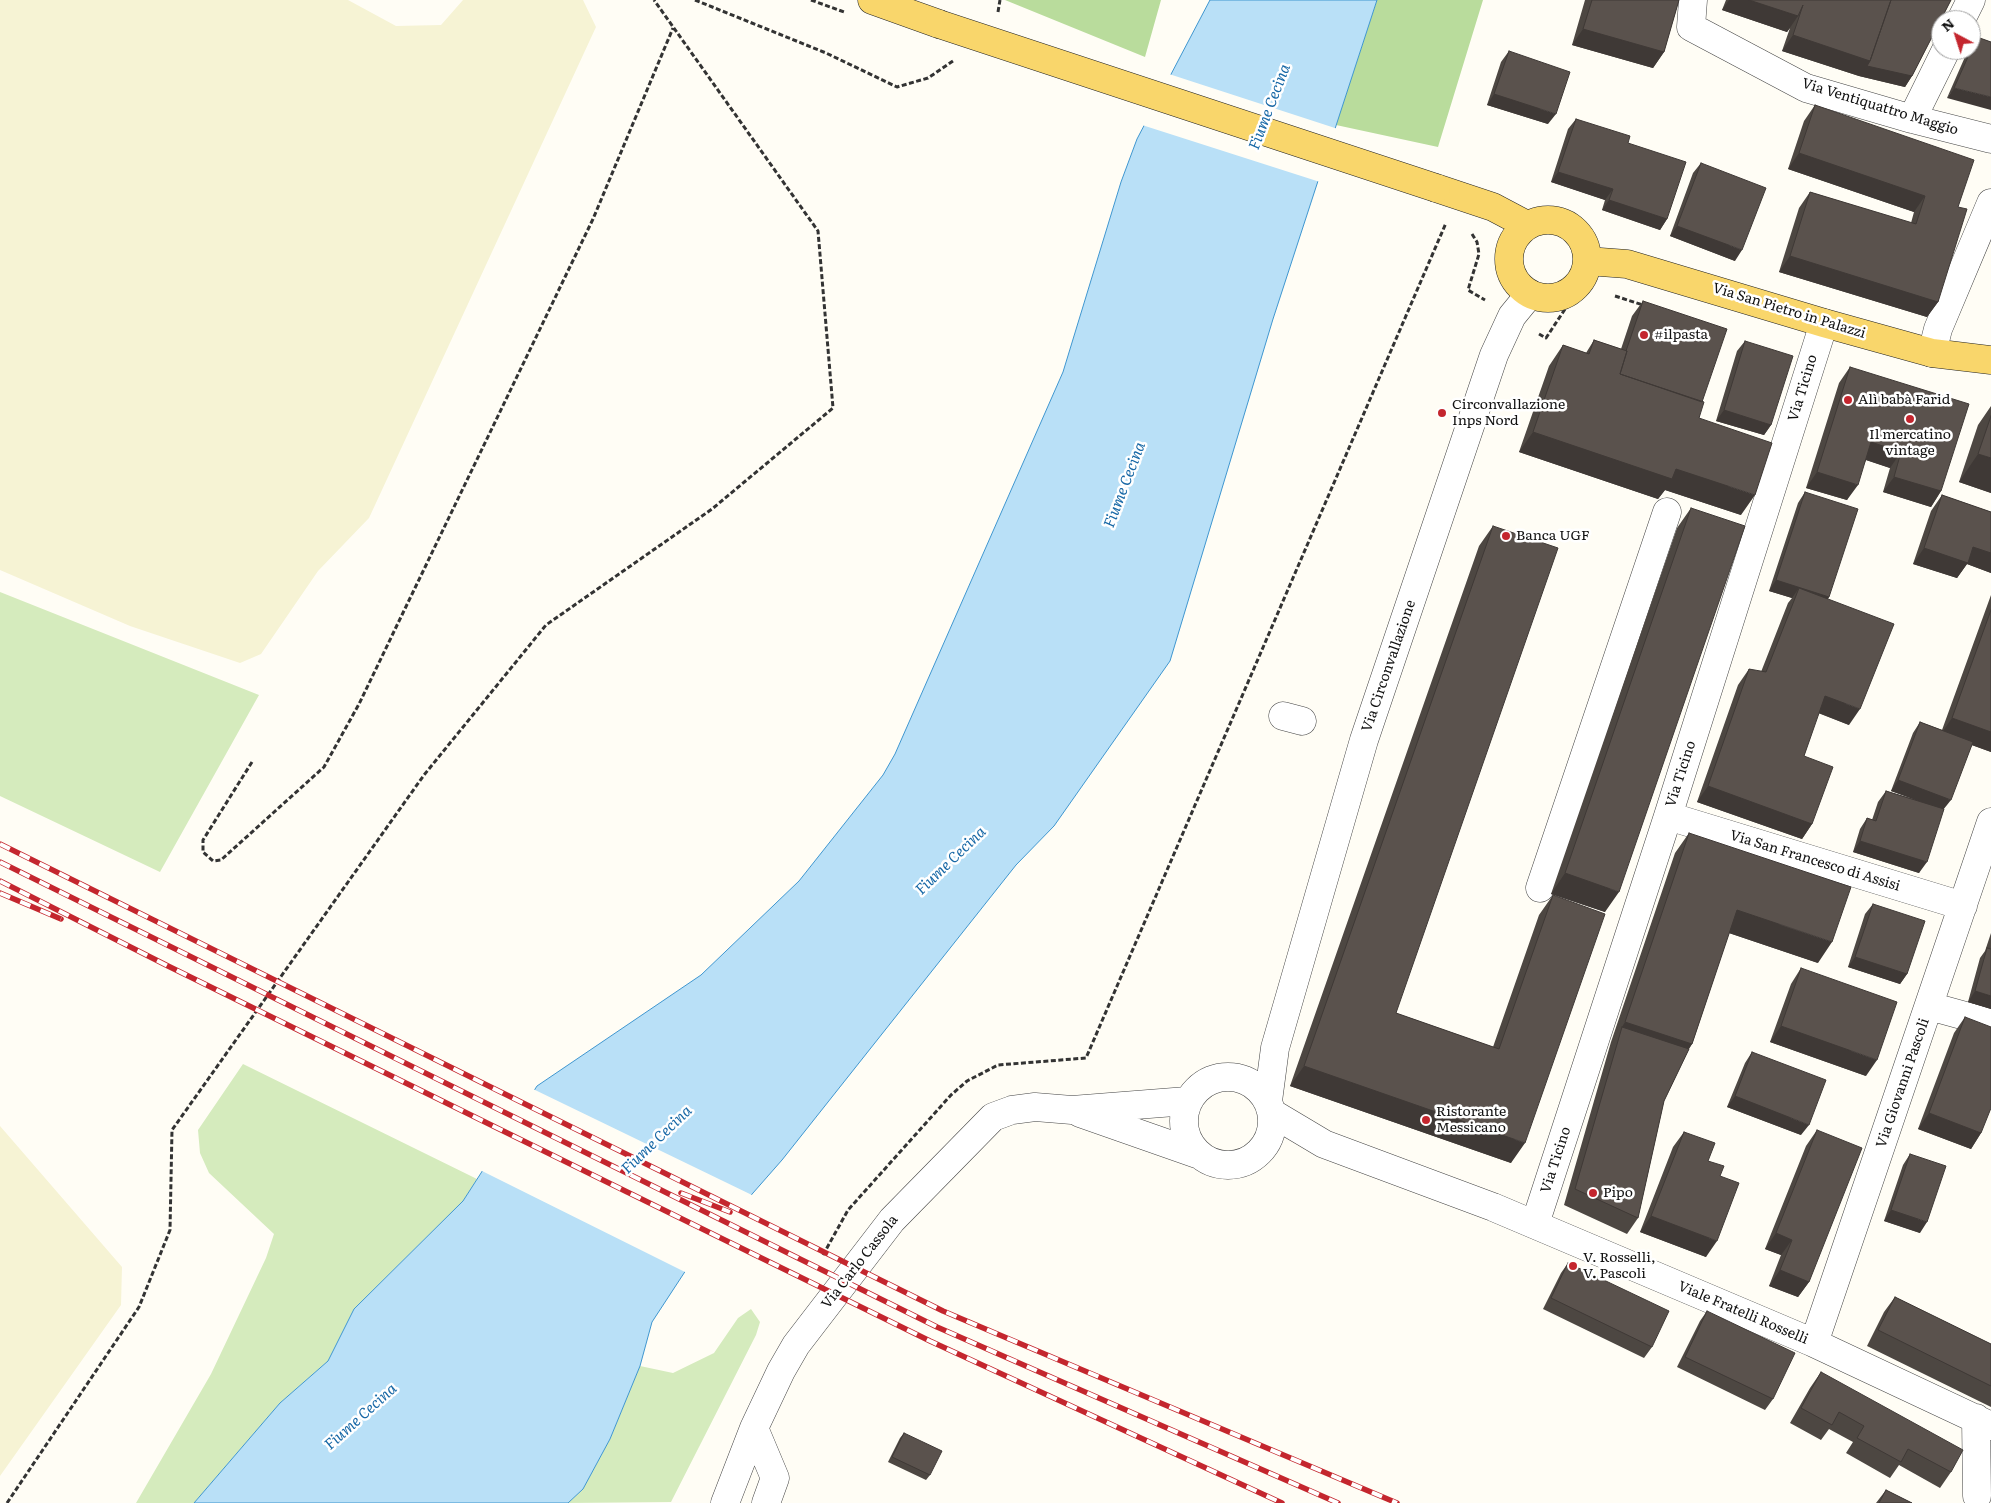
<!DOCTYPE html>
<html>
<head>
<meta charset="utf-8">
<style>
	body { margin:0 }
	#map { position:relative; width:1991px; height:1503px; overflow:hidden; background:#fffdf5; font-family:Literata,serif }
	canvas { display:block }
	.north { position:absolute; left:1931px; top:10px; width:50px; height:50px; box-sizing:border-box; background:#fff; border:1px solid #a0a0a0; border-radius:50%; rotate:320deg; font-size:14px; font-weight:700; line-height:20px; text-align:center; color:#111 }
	.north::after { content:''; display:block; margin:auto; width:18px; height:22px; background:#c4262e; clip-path:polygon(50% 0,100% 100%,50% 72%,0 100%) }
</style>
</head>
<body>
<div id="map">
<canvas width="1991" height="1503"></canvas>
<div class="north">N</div>
</div>
<script>
const c = document.querySelector('canvas').getContext('2d');
c.lineJoin = 'round';
function fillPath(path, color) { c.fillStyle = color; c.fill(path, 'evenodd'); }
const shape = rows => new Path2D(rows.map(r => 'M' + r).join(''));
function trace(path, color, width, dash) { c.strokeStyle = color; c.lineWidth = width; c.lineCap = dash ? 'butt' : 'round'; c.setLineDash(dash || []); c.stroke(path); }
function label(font, color, halo, rows, align = 'center') {
  c.font = font + ' Literata,serif'; c.lineWidth = 5; c.setLineDash([]); c.textBaseline = 'middle'; c.strokeStyle = halo; c.fillStyle = color; for (const [text, x, y, turn = 0] of rows) {
    c.save(); c.translate(x, y); c.rotate((+turn || 0) * Math.PI / 180); c.textAlign = isNaN(turn) ? turn : align; if (halo) c.strokeText(text, 0, 0); c.fillText(text, 0, 0); c.restore();
  }
}
const farmland = shape([
	[0,0,348,0,396,26,441,25,463,0,583,0,596,27,369,518,318,571,261,654,240,663,130,626,0,570],
	[0,1126,122,1267,121,1305,0,1476]
]);
const green = shape([
	[0,592,259,695,160,872,0,796],
	[243,1064,477,1179,463,1201,354,1309,328,1361,280,1403,194,1503,136,1503,211,1374,266,1258,274,1234,209,1173,200,1153,198,1130],
	[751,1309,760,1322,756,1335,671,1502,568,1503,583,1489,610,1439,640,1366,673,1373,714,1353,738,1318]
]);
const forest = shape([
	[1005,0,1161,0,1145,57],
	[1377,0,1483,0,1438,147,1336,125]
]);
const water = shape([
	[1210,0,1377,0,1273,319,1170,661,1054,826,1016,865,782,1160,688,1267,652,1322,640,1366,610,1439,583,1489,568,1503,194,1503,280,1403,328,1361,354,1309,463,1201,537,1086,701,975,799,881,883,775,895,754,1063,372,1121,182,1137,139,1210,0]
]);
const pier = shape([
	[1169,74,1338,129,1320,182,1142,125],
	[533,1089,754,1196,687,1273,480,1170]
]);
const path = shape([
	[695,0,826,53,897,87,928,78,953,61],
	[811,0,844,12],
	[998,12,1000,0],
	[1472,234,1477,242,1479,254,1468,290,1485,300],
	[1615,296,1643,305,1644,304],
	[1539,334,1546,338,1571,300,1584,293],
	[252,762,203,840,203,852,213,861,221,860,324,767,359,704,593,219,673,28],
	[823,1255,848,1210,951,1095,967,1081,998,1065,1086,1058,1446,223],
	[7,1503,139,1307,170,1230,172,1130,424,775,546,625,712,509,833,408,818,231,654,0]
]);
const minor = shape([
	[1693,0,1691,27,1806,88,1912,119,1991,139],
	[1961,20,1971,0],
	[1912,119,1946,50],
	[1932,353,1938,329,1991,203],
	[1283,716,1302,721],
	[1668,816,1963,906],
	[1540,888,1667,512],
	[1929,1006,1991,1023],
	'1184 1121a44 44 0 1 1 88 0a44 44 0 1 1-88 0Z',
	[1268,1101,1275,1048,1364,740,1494,355,1512,316,1530,294],
	[1080,1113,1197,1154],
	[1272,1113,1324,1144,1493,1207,1814,1343,1991,1426],
	[1535,1224,1668,816,1824,323],
	[1814,1343,1991,822],
	[1976,1418,1977,1496],
	[754,1428,775,1478,766,1503],
	[725,1503,754,1428,781,1371,796,1345,892,1220,993,1117,1012,1110,1035,1107,1072,1110,1187,1101]
]);
const major = shape([
	[872,0,939,24],
	[1436,188,1493,207,1527,225],
	'1509 259a39 39 0 1 1 78 0a39 39 0 1 1-78 0Z',
	[1587,261,1627,264,1824,323,1932,353,1991,360]
]);
const rail = shape([
	[0,844,943,1311,1397,1503],
	[0,862,937,1327,1338,1503],
	[0,881,168,966,930,1341,1282,1503],
	[0,893,61,919],
	[681,1193,730,1212]
]);
const majorBridge = shape([
	[939,24,1436,188]
]);
const wall = shape([
	[1585,0,1679,0,1664,52,1653,68,1572,45],
	[1726,0,1951,0,1912,76,1905,87,1859,76,1782,51,1790,28,1787,32,1722,10],
	[1977,37,1991,42,1947,98,1968,50,1971,50,1971,45],
	[1509,51,1548,124,1487,105,1501,62],
	[1815,105,1958,207,1938,302,1927,317,1779,272,1799,208,1810,192,1911,223,1914,212,1788,169,1804,121],
	[1576,119,1628,143,1667,219,1660,230,1602,210,1605,200,1551,182,1568,129],
	[1701,163,1735,261,1670,236,1693,173],
	[1643,301,1702,402,1699,418,1741,515,1665,490,1658,499,1519,452,1549,366,1563,345,1586,353,1594,340,1621,349,1632,316],
	[1745,341,1771,425,1764,435,1716,421,1737,351],
	[1850,367,1941,491,1931,507,1883,492,1890,468,1866,460,1847,500,1806,488,1839,383],
	[1991,406,1991,493,1959,482,1978,425],
	[1805,492,1829,597,1828,599,1849,725,1818,713,1804,756,1812,824,1802,839,1697,802,1738,685,1749,669,1761,672,1788,603,1792,598,1769,591,1798,503],
	[1942,495,1991,512,1991,573,1967,564,1957,578,1913,564,1931,511],
	[1691,508,1605,912,1551,894,1677,528],
	[1493,526,1396,1013,1493,1047,1539,915,1553,895,1511,1163,1290,1086,1479,546],
	[1991,595,1991,752,1972,745,1943,810,1919,873,1853,852,1860,829,1867,818,1872,820,1878,802,1886,791,1916,800,1891,791,1913,733,1920,722,1942,730],
	[1689,833,1818,963,1729,933,1692,1044,1689,1049,1664,1101,1638,1218,1627,1234,1564,1205,1611,1042,1675,853],
	[1873,904,1907,974,1900,984,1848,967,1865,914],
	[1991,933,1991,1009,1968,1002,1980,958,1985,951],
	[1801,968,1866,1076,1770,1042,1791,984],
	[1965,1017,1981,1133,1971,1149,1918,1129,1954,1033],
	[1752,1052,1801,1135,1727,1107,1745,1063],
	[1817,1130,1809,1282,1798,1297,1769,1286,1781,1255,1765,1249,1806,1146],
	[1684,1132,1708,1161,1720,1176,1706,1257,1640,1232,1673,1147],
	[1910,1154,1920,1233,1884,1221,1903,1165],
	[1568,1263,1652,1347,1644,1358,1543,1309,1561,1273],
	[1895,1297,1991,1344,1991,1407,1867,1346,1884,1312],
	[1707,1311,1773,1399,1765,1410,1677,1367,1700,1321],
	[1821,1372,1951,1472,1940,1488,1899,1465,1890,1478,1846,1453,1853,1442,1829,1429,1821,1440,1790,1423,1810,1388],
	[904,1433,930,1475,926,1480,888,1462,900,1438],
	[1886,1490,1912,1503,1876,1503]
]);
const shadedWall = shape([
	[1729,0,1749,0,1798,16,1787,32,1722,10],
	[1583,29,1664,52,1653,68,1572,45],
	[1793,35,1870,61,1912,76,1905,87,1859,76,1782,51],
	[1954,88,1991,97,1991,110,1947,98],
	[1494,94,1556,114,1548,124,1487,105],
	[1799,153,1925,196,1914,212,1788,169],
	[1558,172,1613,189,1605,200,1551,182],
	[1609,200,1667,219,1660,230,1602,210],
	[1677,226,1742,250,1735,261,1670,236],
	[1790,256,1938,302,1927,317,1779,272],
	[1724,410,1771,425,1764,435,1716,421],
	[1533,432,1676,469,1755,495,1741,515,1665,490,1658,499,1519,452],
	[1871,442,1901,452,1890,468,1860,458],
	[1978,454,1991,458,1991,493,1959,482],
	[1817,472,1858,485,1847,500,1806,488],
	[1894,477,1941,491,1931,507,1883,492],
	[1973,547,1991,553,1991,573,1967,564,1957,578,1913,564,1924,548],
	[1776,580,1829,597,1822,608,1799,588,1792,598,1769,591],
	[1825,696,1860,709,1849,725,1814,711],
	[1952,718,1991,732,1991,752,1941,734],
	[1898,780,1951,800,1943,810,1891,791],
	[1708,786,1812,824,1802,839,1697,802],
	[1860,841,1927,862,1919,873,1853,852],
	[1565,873,1619,892,1605,912,1551,894],
	[1737,910,1832,942,1818,963,1723,931],
	[1855,957,1907,974,1900,984,1848,967],
	[1975,991,1991,996,1991,1009,1968,1002],
	[1625,1022,1692,1044,1678,1064,1622,1027],
	[1781,1026,1877,1060,1866,1076,1770,1042],
	[1304,1066,1525,1143,1511,1163,1290,1086],
	[1735,1096,1809,1125,1801,1135,1727,1107],
	[1929,1113,1981,1133,1971,1149,1918,1129],
	[1891,1210,1927,1222,1920,1233,1884,1221],
	[1651,1216,1717,1241,1706,1257,1640,1232],
	[1776,1233,1792,1240,1781,1255,1765,1249],
	[1780,1270,1809,1282,1798,1297,1769,1286]
]);
const building = shape([
	[1592,0,1679,0,1664,52,1583,29,1592,0],
	[1749,0,1891,0,1870,61,1793,35,1803,5,1798,16,1749,0],
	[1891,0,1951,0,1912,76,1867,66,1870,61,1891,0],
	[1977,37,1991,42,1991,97,1954,88,1977,37],
	[1509,51,1570,72,1556,114,1494,94,1509,51],
	[1815,105,1974,160,1958,207,1967,209,1938,302,1790,256,1810,192,1916,224,1925,196,1799,153,1815,105],
	[1576,119,1630,136,1628,143,1686,162,1667,219,1609,200,1613,189,1558,172,1576,119],
	[1701,163,1766,188,1742,250,1677,226,1701,163],
	[1643,301,1727,329,1702,402,1620,374,1627,351,1626,351,1643,301],
	[1594,340,1627,351,1620,374,1704,402,1699,418,1772,443,1755,495,1676,469,1672,479,1533,432,1563,345,1589,354,1594,340],
	[1745,341,1793,356,1771,425,1724,410,1745,341],
	[1850,367,1969,404,1941,491,1894,477,1901,452,1871,442,1858,485,1817,472,1850,367],
	[1991,416,1991,458,1978,454,1991,416],
	[1805,492,1858,509,1829,597,1776,580,1805,492],
	[1942,495,1991,512,1991,553,1973,547,1968,563,1924,548,1942,495],
	[1691,508,1745,526,1619,892,1565,873,1691,508],
	[1493,526,1558,548,1396,1013,1499,1049,1553,895,1605,914,1525,1143,1304,1066,1493,526],
	[1799,588,1894,624,1860,709,1825,696,1804,756,1833,767,1812,824,1708,786,1749,669,1766,672,1799,588],
	[1991,610,1991,732,1952,718,1991,610],
	[1920,722,1973,742,1951,800,1898,780,1920,722],
	[1886,791,1944,809,1927,862,1860,841,1867,818,1876,821,1886,791],
	[1689,833,1851,887,1832,942,1737,910,1692,1044,1625,1022,1689,833],
	[1873,904,1925,921,1907,974,1855,957,1873,904],
	[1987,948,1991,949,1991,996,1975,991,1987,948],
	[1801,968,1897,1002,1877,1060,1781,1026,1801,968],
	[1965,1017,1991,1027,1991,1108,1981,1133,1929,1113,1965,1017],
	[1622,1027,1689,1049,1664,1101,1638,1218,1575,1189,1622,1027],
	[1752,1052,1826,1080,1809,1125,1735,1096,1752,1052],
	[1817,1130,1862,1148,1809,1282,1780,1270,1792,1240,1776,1233,1817,1130],
	[1684,1132,1715,1143,1708,1161,1724,1166,1720,1176,1739,1183,1717,1241,1651,1216,1684,1132],
	[1910,1154,1946,1166,1927,1222,1891,1210,1910,1154],
	[1568,1263,1669,1311,1652,1347,1551,1298,1568,1263],
	[1895,1297,1991,1344,1991,1386,1878,1330,1895,1297],
	[1707,1311,1795,1353,1773,1399,1685,1357,1707,1311],
	[1821,1372,1963,1450,1951,1472,1908,1449,1901,1462,1857,1438,1864,1426,1839,1412,1832,1425,1801,1408,1821,1372],
	[904,1433,942,1451,930,1475,892,1457,904,1433],
	[1886,1490,1912,1503,1879,1503,1886,1490]
]);
const markers = [
	[1644,335,5,"#c4262e"],
	[1848,400,5,"#c4262e"],
	[1442,413,5,"#c4262e"],
	[1910,419,5,"#c4262e"],
	[1506,536,5,"#c4262e"],
	[1426,1120,5,"#c4262e"],
	[1593,1193,5,"#c4262e"],
	[1573,1266,5,"#c4262e"]
];
const streetNames = [
	["Via Ventiquattro Maggio",1880,107,17],
	["Via San Pietro in Palazzi",1789,311,17],
	["Via Ticino",1803,388,-73],
	["Via Circonvallazione",1389,666,-71],
	["Via Ticino",1681,774,-72],
	["Via San Francesco di Assisi",1815,861,17],
	["Via Giovanni Pascoli",1903,1083,-71],
	["Via Ticino",1556,1160,-72],
	["Via Carlo Cassola",860,1262,-52],
	["Viale Fratelli Rosselli",1743,1313,23]
];
const poiNames = [
	["#ilpasta",1654,335],
	["Alì babà Farid",1858,400],
	["Circonvallazione",1452,405],
	["Inps Nord",1452,421],
	["Il mercatino",1910,435,"center"],
	["vintage",1910,451,"center"],
	["Banca UGF",1516,536],
	["Ristorante",1436,1112],
	["Messicano",1436,1128],
	["Pipo",1603,1193],
	["V. Rosselli,",1583,1258],
	["V. Pascoli",1583,1274]
];
const waterNames = [
	["Fiume Cecina",1270,107,-69],
	["Fiume Cecina",1125,485,-69],
	["Fiume Cecina",951,861,-44],
	["Fiume Cecina",657,1140,-44],
	["Fiume Cecina",361,1417,-42]
];
fillPath(farmland, '#f6f3d4');
fillPath(green, '#d5ebbd');
fillPath(forest, '#b9dc9c');
fillPath(water, '#b9e0f7');
trace(water, '#3f96cf', 1);
fillPath(pier, '#fffdf5');
trace(minor, '#444', 29);
trace(major, '#222', 29);
trace(path, '#333', 3, [5, 2.5]);
trace(minor, '#fff', 28);
trace(major, '#f9d66b', 28);
trace(rail, '#c4262e', 5.5);
trace(rail, '#fff', 4, [11]);
trace(majorBridge, '#222', 29, []);
trace(majorBridge, '#f9d66b', 28);
fillPath(wall, '#4d4742');
fillPath(shadedWall, '#3f3936');
fillPath(building, '#5a524d');
trace(building, '#3f3936', 1);
for (const [x, y, r, color] of markers) { const dot = new Path2D(); dot.arc(x, y, r, 0, 2 * Math.PI); c.fillStyle = color; c.fill(dot); trace(dot, '#fff', 2); }
label('14px', '#111', '#fff', streetNames);
label('14px', '#111', '#fff', poiNames, 'left');
label('italic 15px', '#1768a6', '#fff', waterNames);
</script>
</body>
</html>
